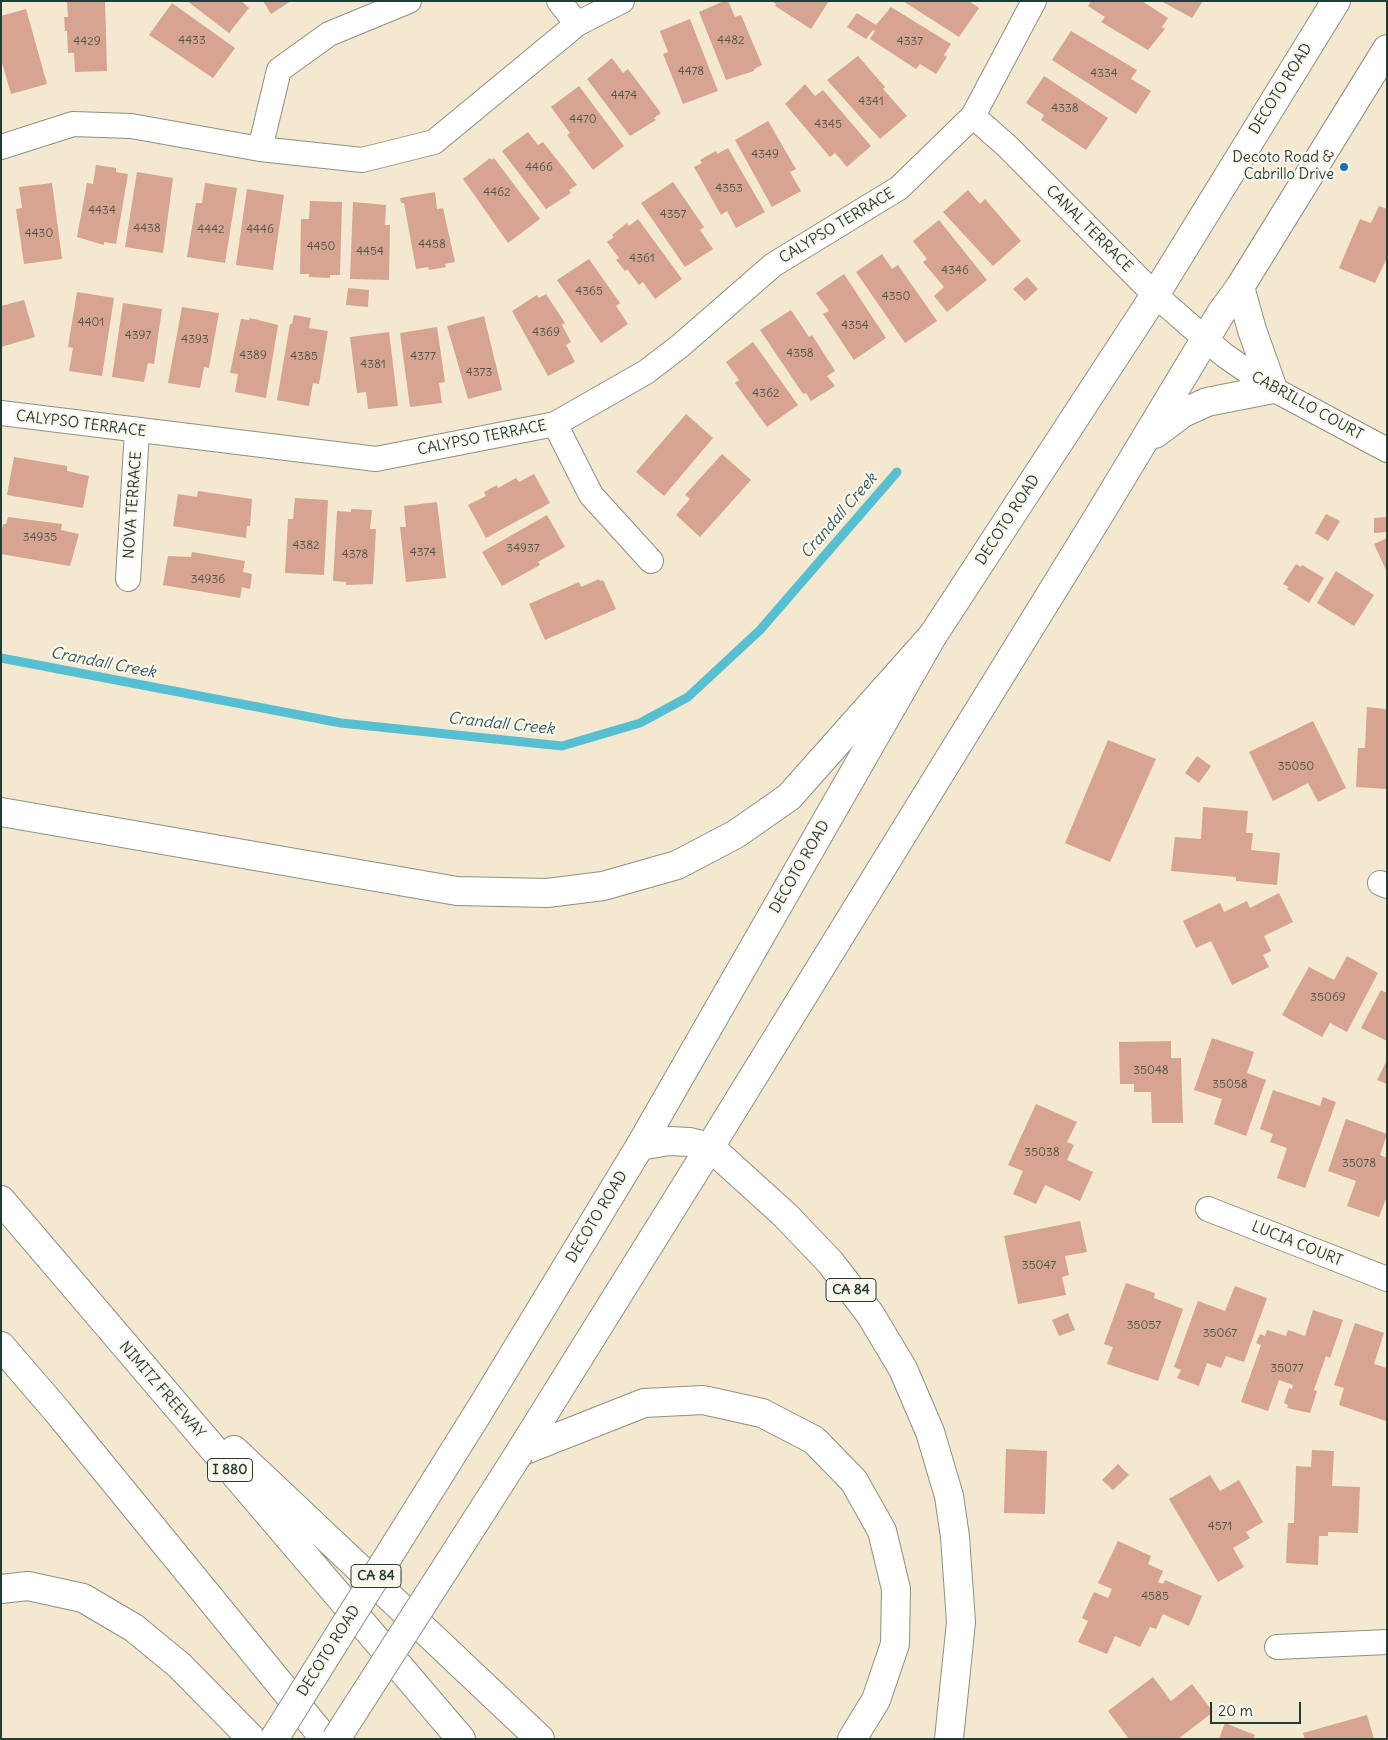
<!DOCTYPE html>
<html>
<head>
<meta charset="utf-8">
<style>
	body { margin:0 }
	#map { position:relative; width:1388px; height:1740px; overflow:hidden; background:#f4e8d0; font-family:Delius,sans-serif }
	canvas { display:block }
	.frame { position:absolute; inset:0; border:2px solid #1f3d34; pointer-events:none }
	.scale { position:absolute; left:1210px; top:1702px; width:91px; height:22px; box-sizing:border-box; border:2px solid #1f3d34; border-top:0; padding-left:6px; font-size:15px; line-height:18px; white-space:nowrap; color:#1f3d34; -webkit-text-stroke:4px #fbf7ec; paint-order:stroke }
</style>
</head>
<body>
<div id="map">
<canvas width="1388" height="1740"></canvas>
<div class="frame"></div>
<div class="scale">20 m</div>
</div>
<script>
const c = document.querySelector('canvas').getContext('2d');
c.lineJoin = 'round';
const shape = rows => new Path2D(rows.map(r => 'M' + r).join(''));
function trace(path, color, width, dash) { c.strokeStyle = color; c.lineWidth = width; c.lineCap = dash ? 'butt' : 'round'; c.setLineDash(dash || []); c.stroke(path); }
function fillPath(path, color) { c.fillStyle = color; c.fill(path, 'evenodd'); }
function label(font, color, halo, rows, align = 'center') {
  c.font = font + ' Delius,sans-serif'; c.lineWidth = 4.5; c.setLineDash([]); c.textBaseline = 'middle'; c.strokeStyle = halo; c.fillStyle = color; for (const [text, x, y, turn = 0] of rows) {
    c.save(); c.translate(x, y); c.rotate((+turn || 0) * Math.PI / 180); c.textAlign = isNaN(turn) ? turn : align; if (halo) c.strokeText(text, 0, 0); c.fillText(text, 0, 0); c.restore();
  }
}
const stream = shape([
	[1,658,341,723,562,746,640,723,688,697,760,630,897,472]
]);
const building = shape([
	[67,1,105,1,107,71,75,72,74,53,68,53,67,31,65,31,64,17,68,17],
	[187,1,241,1,249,8,229,33],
	[263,1,291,1,271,14],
	[724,1,728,1,735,17,741,15,762,65,754,69,754,71,726,80,699,12],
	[772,1,829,1,811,29,775,6,776,4],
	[903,1,969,1,979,8,959,37],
	[1091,1,1142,1,1168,18,1162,27,1165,29,1148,50,1101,22,1105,17,1088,6],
	[1161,1,1203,1,1192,18],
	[172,3,235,48,213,78,149,35],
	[891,7,951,44,944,55,947,57,936,74,920,64,916,69,870,39,875,31,873,30,866,39,847,27,857,13,876,25],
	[26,9,47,84,11,94,1,59,1,16],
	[690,19,718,91,683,104,663,54,668,52,660,31],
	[1071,31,1137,70,1131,79,1151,91,1136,114,1052,60],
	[858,56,885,87,883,89,907,116,880,139,827,80],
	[612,58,623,73,628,69,661,113,654,118,656,120,630,136,587,79],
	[1044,76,1108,118,1086,150,1041,120,1044,115,1026,103],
	[805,84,815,96,823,90,871,146,847,167,835,153,830,157,785,104],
	[579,86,624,146,593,170,567,135,570,133,551,107],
	[768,121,796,169,790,172,801,191,772,207,735,140],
	[528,132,538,145,543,142,577,185,569,190,571,193,546,209,502,151],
	[728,148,765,212,736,228,727,211,721,215,694,167,702,163,700,160,716,151,717,154],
	[490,158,492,160,494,158,540,219,508,243,463,179],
	[96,165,116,168,116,172,128,174,116,244,104,242,104,245,77,237,87,183,93,184],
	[137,172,173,178,163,253,125,247],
	[673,182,704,227,700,230,713,249,685,267,641,203],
	[52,183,62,259,24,264,16,209,22,208,19,187],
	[205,183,237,188,225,263,187,257,196,203,202,203],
	[247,189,284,195,273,270,236,265],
	[968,190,980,204,985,199,1021,241,993,266,943,212],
	[435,192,437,209,443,208,455,262,445,264,446,267,429,270,428,267,416,269,404,203,401,203,400,198],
	[310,201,342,202,340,275,330,275,330,278,309,277,309,274,300,274,301,219,309,219],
	[353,202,386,205,385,225,390,225,389,280,350,279],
	[1379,206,1387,209,1387,258,1375,283,1339,268,1360,219,1371,223],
	[638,219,682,279,655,299,643,282,639,285,627,269,625,271,616,260,619,258,607,242,614,237,612,235,627,223,629,226],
	[939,220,987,280,947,312,934,296,944,287,923,262,927,259,913,241],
	[882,254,892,269,898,265,937,321,905,343,856,272],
	[589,259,620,303,616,306,628,324,601,343,557,280],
	[844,274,886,338,854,360,823,314,829,311,816,293],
	[1027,277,1038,289,1025,301,1013,289],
	[348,288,369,290,368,307,346,305],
	[77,292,114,298,102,376,69,371,73,348,68,347],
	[546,294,565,323,562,325,571,342,566,345,575,362,548,376,512,311,537,295,539,298],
	[24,300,35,337,1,347,1,306],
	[123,303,162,309,154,364,148,363,144,382,112,377],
	[182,307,219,313,209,368,204,367,200,388,168,383],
	[791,310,809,337,812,335,835,371,827,376,835,386,811,401,806,393,803,394,760,330],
	[294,315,311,318,309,328,328,331,319,384,313,383,309,406,277,400,290,324,292,324],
	[484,316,502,390,468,399,447,326],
	[250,318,278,325,266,398,235,392,238,374,230,373,241,319,249,320],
	[437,327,445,382,439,383,442,403,410,407,400,333],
	[389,332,398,406,368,409,366,392,357,393,350,337],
	[753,342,798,405,767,427,735,383,739,380,726,362],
	[686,414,713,438,664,496,636,472],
	[722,454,751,480,700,537,676,515,690,499,685,495],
	[14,457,67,466,67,471,89,476,83,508,7,495],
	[534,474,550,503,486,538,468,505,486,496,484,492,497,485,498,488,516,478,519,482],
	[198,491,252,499,250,526,247,526,246,538,173,526,178,494,197,497],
	[295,498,328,500,324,575,285,573,288,519,293,519],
	[437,502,446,578,406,582,400,527,406,527,404,506],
	[351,509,372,510,370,529,376,529,373,584,346,585,346,582,333,581,337,511,351,512],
	[1326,514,1340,521,1328,541,1315,533],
	[547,515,565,547,538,562,540,565,502,586,482,552],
	[8,517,62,524,61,530,79,534,70,566,1,554,1,535,3,524,6,524],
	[1387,517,1387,532,1374,533,1374,518],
	[1387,538,1387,572,1374,544],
	[192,552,245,561,243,572,252,574,250,589,242,587,240,598,163,585,168,556,191,557],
	[1296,564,1301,567,1302,565,1324,578,1309,603,1287,589,1289,587,1283,584],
	[1336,571,1374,595,1354,626,1317,603],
	[599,579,600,581,603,580,616,609,545,640,529,604,579,582,581,587],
	[1367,707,1385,709,1387,712,1387,789,1356,787,1358,748,1365,748],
	[1313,721,1346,788,1318,802,1308,783,1273,801,1249,752],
	[1108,740,1156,759,1110,862,1065,843],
	[1197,756,1211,766,1199,783,1185,773],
	[1203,807,1248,811,1246,833,1253,833,1251,850,1280,853,1277,885,1236,881,1236,877,1171,871,1175,837,1201,839],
	[1279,893,1293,922,1264,936,1271,951,1263,955,1269,967,1232,985,1211,941,1196,948,1183,921,1220,903,1224,912,1247,901,1250,908],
	[1347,956,1378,973,1347,1032,1330,1023,1322,1037,1282,1015,1309,967,1334,980],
	[1381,990,1387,993,1387,1041,1361,1028],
	[1212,1038,1254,1052,1247,1073,1266,1080,1246,1136,1214,1124,1222,1099,1194,1090],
	[1171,1041,1171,1058,1181,1058,1183,1123,1152,1123,1151,1092,1134,1092,1134,1084,1120,1084,1119,1042],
	[1387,1060,1387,1084,1377,1080],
	[1273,1090,1320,1106,1323,1097,1336,1102,1305,1188,1277,1178,1287,1148,1270,1142,1273,1134,1260,1129],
	[1036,1104,1077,1122,1067,1142,1074,1145,1067,1160,1093,1172,1080,1201,1045,1185,1036,1204,1013,1194,1023,1171,1008,1165],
	[1346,1119,1387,1134,1380,1155,1387,1158,1387,1196,1379,1217,1347,1206,1356,1181,1328,1171],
	[1080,1221,1087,1252,1065,1256,1069,1275,1062,1277,1066,1295,1018,1304,1004,1236],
	[1126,1283,1155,1293,1154,1298,1183,1309,1158,1381,1107,1364,1113,1347,1104,1344],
	[1235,1286,1267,1298,1244,1362,1226,1356,1221,1368,1207,1363,1199,1386,1177,1378,1181,1370,1174,1367,1198,1301,1225,1311],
	[1313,1310,1343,1320,1330,1358,1326,1356,1314,1390,1317,1391,1310,1413,1287,1408,1288,1405,1284,1403,1289,1388,1292,1389,1293,1385,1279,1380,1268,1411,1241,1402,1261,1345,1256,1343,1260,1334,1265,1336,1267,1330,1286,1336,1288,1330,1305,1336],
	[1068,1313,1075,1330,1059,1336,1052,1320],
	[1355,1323,1384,1333,1374,1364,1387,1368,1386,1421,1339,1405,1344,1388,1334,1385],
	[1006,1449,1047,1451,1045,1514,1004,1513],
	[1312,1450,1334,1451,1332,1486,1360,1487,1358,1533,1328,1532,1328,1536,1319,1536,1318,1565,1286,1563,1288,1523,1294,1523,1296,1466,1311,1467],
	[1118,1464,1129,1475,1113,1490,1102,1480],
	[1210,1475,1220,1491,1239,1480,1263,1522,1246,1532,1250,1538,1233,1548,1244,1567,1218,1582,1169,1499],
	[1118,1541,1151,1556,1148,1564,1163,1571,1158,1582,1163,1584,1165,1580,1202,1596,1189,1626,1163,1614,1156,1629,1150,1627,1140,1647,1115,1636,1107,1654,1078,1642,1088,1621,1082,1618,1094,1592,1108,1598,1112,1589,1098,1583],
	[1153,1677,1171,1701,1192,1684,1213,1712,1178,1739,1129,1739,1108,1711],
	[1367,1715,1374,1739,1305,1739,1303,1733],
	[1225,1723,1255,1735,1253,1739,1219,1739]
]);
const street = shape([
	[559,1,577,24],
	[973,116,1008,147,1155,295,1224,355,1273,389,1387,450],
	[1,147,73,124,131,126,260,149,362,160,434,142,577,24,622,1],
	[260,149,279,70,329,34,409,1],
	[1,413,376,459,555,424,646,372,680,346,773,265,899,188,973,116,1034,1],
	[555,424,591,495,651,561],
	[128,579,137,431],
	[1380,883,1387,886],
	[1208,1209,1387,1279],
	[1277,1647,1387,1642]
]);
const primary = shape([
	[1155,434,1183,413,1207,402,1273,389,1252,330,1240,287],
	[640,1146,933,635,1155,295,1336,1],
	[710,1147,1098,517,1221,313,1240,287,1387,49]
]);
const highway = shape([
	[1,812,457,891,547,893,603,886,677,865,736,834,789,797,933,635],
	[1,1200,461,1739],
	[1,1346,57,1411,325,1739],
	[478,1413,640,1146,669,1141,690,1142,710,1147,785,1215,830,1262,870,1314,903,1369,930,1432,949,1496,955,1537,961,1622,949,1739],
	[234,1450,540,1739],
	[520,1452,644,1403,703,1400,762,1413,814,1440,854,1481,882,1531,896,1589,895,1644,876,1700,852,1739],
	[520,1452,710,1147],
	[1,1589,28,1586,83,1598,134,1628,179,1665,252,1739]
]);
const highwayBridge = shape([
	[274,1739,478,1413],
	[336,1739,520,1452]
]);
const markers = [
	[1344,167,5,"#1f6fb2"]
];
const numberNames = [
	["4433",192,41],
	["4482",731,41],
	["4429",87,42],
	["4337",910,42],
	["4478",691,72],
	["4334",1104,74],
	["4474",624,96],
	["4341",871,102],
	["4338",1065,109],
	["4470",583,120],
	["4345",828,125],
	["4349",765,155],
	["4466",539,168],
	["4353",729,189],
	["4462",497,193],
	["4434",102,211],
	["4357",673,215],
	["4438",147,229],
	["4442",211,230],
	["4446",260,230],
	["4430",39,234],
	["4458",432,245],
	["4450",321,247],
	["4454",370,252],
	["4361",642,259],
	["4346",955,271],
	["4365",589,292],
	["4350",896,297],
	["4401",91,323],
	["4354",855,326],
	["4369",546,333],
	["4397",138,336],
	["4393",195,340],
	["4358",800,354],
	["4389",253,356],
	["4385",304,357],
	["4377",423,357],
	["4381",373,365],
	["4373",479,373],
	["4362",766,394],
	["34935",40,538],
	["4382",306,546],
	["34937",523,549],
	["4374",423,553],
	["4378",355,555],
	["34936",208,580],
	["35050",1296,767],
	["35069",1328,998],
	["35048",1151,1071],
	["35058",1230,1085],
	["35038",1042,1153],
	["35078",1359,1164],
	["35047",1039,1266],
	["35057",1144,1326],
	["35067",1220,1334],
	["35077",1287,1369],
	["4571",1220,1527],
	["4585",1155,1597]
];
const shields = [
	[851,1290,50],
	[230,1470,45],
	[376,1576,50]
];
const shieldNames = [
	["CA 84",851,1290],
	["I 880",230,1470],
	["CA 84",376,1576]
];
const streetNames = [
	["DECOTO ROAD",1281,89,-58],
	["CALYPSO TERRACE",837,226,-31],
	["CANAL TERRACE",1089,229,45],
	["CABRILLO COURT",1307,406,29],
	["CALYPSO TERRACE",81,424,7],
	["CALYPSO TERRACE",482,438,-11],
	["NOVA TERRACE",133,505,-86],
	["DECOTO ROAD",1008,520,-57],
	["DECOTO ROAD",800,867,-60],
	["DECOTO ROAD",597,1217,-59],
	["LUCIA COURT",1297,1244,22],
	["NIMITZ FREEWAY",162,1390,49],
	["DECOTO ROAD",329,1651,-58]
];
const poiNames = [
	["Decoto Road &",1334,158],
	["Cabrillo Drive",1334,175]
];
const waterNames = [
	["Crandall Creek",839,516,-49],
	["Crandall Creek",103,663,11],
	["Crandall Creek",501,724,6]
];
trace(stream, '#56c0d2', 9);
fillPath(building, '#d6a491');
trace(street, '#8a9282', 26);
trace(primary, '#8a9282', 30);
trace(highway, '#8a9282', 30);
trace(street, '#fff', 24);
trace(primary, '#fff', 28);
trace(highway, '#fff', 28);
trace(highwayBridge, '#8a9282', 30, []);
trace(highwayBridge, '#fff', 28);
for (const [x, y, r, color] of markers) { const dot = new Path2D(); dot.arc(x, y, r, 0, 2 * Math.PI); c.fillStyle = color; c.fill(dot); trace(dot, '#fbf7ec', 2); }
label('12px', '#4d574b', null, numberNames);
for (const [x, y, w] of shields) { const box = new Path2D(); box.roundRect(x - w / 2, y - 11.5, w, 23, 4); c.fillStyle = '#fbf7ec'; c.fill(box); trace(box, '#1f3d34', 1); }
label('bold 14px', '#1f3d34', null, shieldNames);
label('15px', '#1f3d34', '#fbf7ec', streetNames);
label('15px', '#1f3d34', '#fbf7ec', poiNames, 'right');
label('italic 16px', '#2d5e5c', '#fbf7ec', waterNames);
</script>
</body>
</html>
